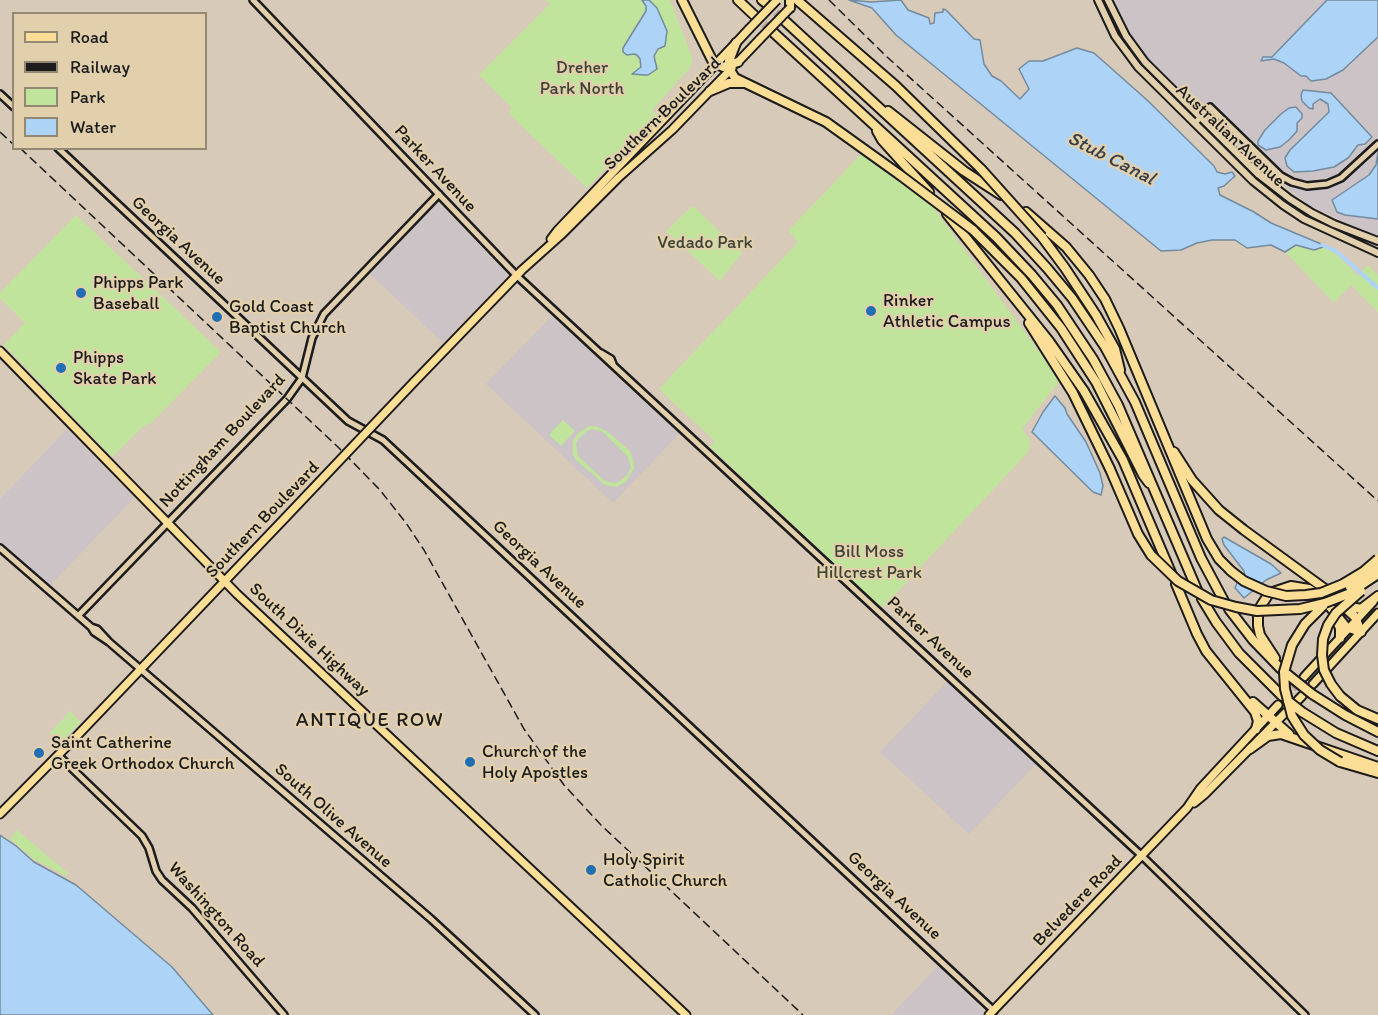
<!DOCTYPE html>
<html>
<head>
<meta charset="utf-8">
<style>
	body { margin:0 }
	#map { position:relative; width:1378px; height:1015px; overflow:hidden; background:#d8cab8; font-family:Itim,sans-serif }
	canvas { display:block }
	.legend { position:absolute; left:12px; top:12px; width:195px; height:138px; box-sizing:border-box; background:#e2d0ad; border:2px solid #938873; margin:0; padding:8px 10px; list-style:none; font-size:18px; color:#1c1c1c }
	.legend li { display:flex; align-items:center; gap:12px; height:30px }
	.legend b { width:30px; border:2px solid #938873 }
</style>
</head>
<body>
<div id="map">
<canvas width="1378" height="1015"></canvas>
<ul class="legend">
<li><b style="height:8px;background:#fdde96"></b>Road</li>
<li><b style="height:8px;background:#1c1c1c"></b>Railway</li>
<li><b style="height:16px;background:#c1e49d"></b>Park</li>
<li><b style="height:16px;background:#add4f7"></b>Water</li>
</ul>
</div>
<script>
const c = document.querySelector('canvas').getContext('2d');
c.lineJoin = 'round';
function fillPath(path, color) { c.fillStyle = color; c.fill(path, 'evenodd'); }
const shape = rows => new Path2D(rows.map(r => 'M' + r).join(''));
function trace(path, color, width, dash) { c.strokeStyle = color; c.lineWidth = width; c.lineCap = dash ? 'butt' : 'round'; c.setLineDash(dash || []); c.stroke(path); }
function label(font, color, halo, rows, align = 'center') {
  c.font = font + ' Itim,sans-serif'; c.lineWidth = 4.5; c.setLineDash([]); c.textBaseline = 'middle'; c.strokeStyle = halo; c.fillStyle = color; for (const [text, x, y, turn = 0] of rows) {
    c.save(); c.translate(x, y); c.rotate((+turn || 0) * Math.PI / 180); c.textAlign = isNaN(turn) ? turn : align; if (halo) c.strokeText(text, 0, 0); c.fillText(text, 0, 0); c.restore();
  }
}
const built = shape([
	[1112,0,1378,0,1378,236,1341,221,1311,206,1263,170,1150,62,1128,33],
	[438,202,508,275,443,343,370,274],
	[552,316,679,434,613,503,486,384],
	[67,429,134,498,50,585,0,542,0,499],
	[948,681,1037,763,969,834,880,752],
	[938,966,985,1012,982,1015,891,1015]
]);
const green = shape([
	[546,0,670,0,693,60,689,69,652,110,656,114,587,188,509,114,511,107,479,75,550,4],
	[861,154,933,207,1060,380,1022,429,1030,440,1029,451,884,606,880,606,710,447,715,441,659,389,798,242,788,231],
	[691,207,694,207,742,253,720,281,666,231],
	[76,215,221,352,151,423,143,426,112,457,4,345,25,323,0,298,0,293],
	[1296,245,1314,250,1323,247,1336,254,1358,276,1368,265,1378,275,1378,312,1351,285,1334,303,1285,252],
	[563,420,575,431,561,446,549,435],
	[589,426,596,426,608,432,630,451,634,463,634,468,626,482,616,487,605,485,576,460,573,454,573,441,578,433],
	[593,429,603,432,628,457,631,467,628,474,620,481,614,483,605,481,578,456,576,444,578,439,587,431],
	[70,711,81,722,58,746,50,733],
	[17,830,68,873,66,876,33,859,10,839]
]);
const water = shape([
	[642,0,649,0,657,8,667,31,665,46,658,49,654,56,657,69,648,75,644,75,632,74,641,67,640,59,637,55,634,54,627,55,623,52,623,48,646,11,646,6,642,0],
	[849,0,871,2,901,0,908,10,929,18,930,24,934,23,935,13,943,12,943,9,946,10,974,39,980,40,984,64,992,76,1001,81,1020,99,1029,89,1019,69,1029,61,1043,61,1077,48,1094,53,1147,100,1214,166,1217,172,1225,174,1232,172,1235,176,1224,186,1218,188,1220,195,1254,212,1271,223,1326,246,1314,250,1296,245,1285,252,1271,245,1247,248,1235,240,1212,240,1197,243,1181,250,1161,251,896,35,872,8,849,0],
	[1327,0,1378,0,1378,37,1343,70,1326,79,1311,81,1306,76,1301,76,1284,63,1274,59,1261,61,1263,57,1272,57,1327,0],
	[1303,90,1331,93,1372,137,1365,144,1358,145,1348,158,1334,167,1313,171,1294,172,1287,166,1285,158,1290,150,1329,112,1328,104,1320,99,1313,104,1313,109,1309,108,1302,101,1301,95,1303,90],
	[1296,107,1302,114,1302,118,1297,123,1297,131,1289,140,1280,147,1266,150,1258,145,1258,141,1265,130,1281,114,1289,108,1296,107],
	[1378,152,1378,219,1345,215,1337,212,1332,200,1369,175,1376,165,1378,152],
	[1055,396,1065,408,1067,414,1086,442,1100,473,1103,486,1101,495,1093,492,1032,432,1043,412,1055,396],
	[1224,537,1271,564,1281,573,1266,580,1244,598,1235,588,1238,580,1245,576,1244,571,1224,545,1222,539,1224,537],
	[0,835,16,846,34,862,76,885,172,967,213,1015,0,1015,0,835]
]);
const canal = shape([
	[1322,245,1336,251,1378,288]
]);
const primaryTunnel = shape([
	[1293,689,1304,677]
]);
const motorwayTunnel = shape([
	[767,4,785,21],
	[755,16,774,33]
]);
const tertiary = shape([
	[253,0,517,276,1142,856,1305,1015],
	[0,94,14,107],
	[1195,123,1210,107,1281,176,1292,182,1307,186,1327,184,1341,178,1378,144],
	[58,148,348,421,383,440,994,1011],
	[601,353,611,359,613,364],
	[0,548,91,627,94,632,109,642,431,919,535,1015],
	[78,616,287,399,302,378,312,338,324,314,439,194],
	[91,627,97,629,109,642],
	[58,755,142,836,149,848,156,871,162,880,192,908,284,1015]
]);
const secondary = shape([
	[1098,0,1115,36,1138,67,1253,181,1283,205,1304,219,1378,253],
	[1108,0,1126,36,1145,62,1259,175,1290,199,1312,213,1334,224,1378,241]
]);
const primary = shape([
	[551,239,557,231,735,44],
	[0,351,237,594,686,1015],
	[414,382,522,270,561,235,618,178,672,130,732,68],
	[1304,677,1373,602],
	[1313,684,1378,613],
	[1298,700,1302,696],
	[1194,803,1205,794,1286,712],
	[0,814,74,739,285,518],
	[989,1015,1187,808,1200,789,1278,705]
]);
const trunk = shape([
	[736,43,749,29],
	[738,62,760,39]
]);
const motorway = shape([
	[682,0,713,62,723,67,738,62],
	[738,0,755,16],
	[762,0,767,4],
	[790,0,790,8],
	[797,0,896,86,981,169],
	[785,21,1015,233,1047,268,1072,298,1105,347,1135,402,1201,558,1225,603],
	[774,33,996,237,1032,275,1057,305,1093,359,1118,405,1198,592],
	[736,43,729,61,730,70,735,78,826,122,900,175],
	[710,91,729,83,743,83],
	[888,111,964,171,1001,195],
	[877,131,882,140,929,192],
	[1026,212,1066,247,1089,275,1105,299,1119,328,1207,539,1219,559,1231,571],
	[947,214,1049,341,1084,391,1123,460,1172,575],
	[973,230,1021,278,1061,328,1096,382,1143,475,1149,483],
	[1042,237,1065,268,1096,315,1115,349,1120,370],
	[1029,323,1073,393,1110,469],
	[1174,452,1192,480,1219,510,1244,530,1325,589,1355,617,1361,632],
	[1176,584,1197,634,1206,651,1255,712,1258,721,1256,729],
	[1273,592,1291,586,1309,589,1323,598,1346,627,1361,632],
	[1202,599,1216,622,1239,653,1282,696],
	[1346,606,1361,609,1378,596],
	[1229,609,1253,640,1281,669],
	[1259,609,1268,595],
	[1258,614,1258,626,1260,635,1275,658],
	[1336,620,1340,628,1340,638],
	[1312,694,1345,715,1378,732],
	[1340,696,1357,710,1378,719],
	[1253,702,1289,734],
	[1302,712,1336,733,1378,751],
	[1250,749,1268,736,1281,734,1378,767],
	[1340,762,1378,773]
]);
const rail = shape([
	[829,0,886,56,1378,501],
	[0,132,14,145],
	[20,148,338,447,380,490,406,523,424,550,524,729,564,785,601,825,803,1015]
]);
const primaryBridge = shape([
	[285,518,414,382]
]);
const trunkBridge = shape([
	[749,29,777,0],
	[760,39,790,8]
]);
const motorwayBridge = shape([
	[981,169,1042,237],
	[900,175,973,230],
	[1110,469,1138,534,1151,555,1178,581,1211,600,1236,607,1257,611,1300,609,1325,603,1348,594,1378,574],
	[1231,571,1244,581,1266,591,1286,596,1306,595,1321,593,1343,584,1363,572,1378,559],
	[1350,587,1378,566],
	[1323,606,1305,624,1292,645,1284,672,1285,689,1292,716,1304,735,1320,750,1340,762],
	[1287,674,1312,694],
	[1340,696,1331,684,1324,670,1322,655,1323,639,1328,625,1336,613,1361,591],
	[1288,701,1302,712]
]);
const markers = [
	[81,293,6,"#1f6fb2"],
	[871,311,6,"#1f6fb2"],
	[217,317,6,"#1f6fb2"],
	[61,368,6,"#1f6fb2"],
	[39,753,6,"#1f6fb2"],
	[470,762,6,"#1f6fb2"],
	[591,870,6,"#1f6fb2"]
];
const parkNames = [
	["Dreher",582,68],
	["Park North",582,89],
	["Vedado Park",705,243],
	["Bill Moss",869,552],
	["Hillcrest Park",869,573]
];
const streetNames = [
	["Southern Boulevard",663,114,-44],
	["Australian Avenue",1230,136,43],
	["Parker Avenue",435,169,47],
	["Georgia Avenue",178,241,43],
	["Nottingham Boulevard",223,441,-47],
	["Southern Boulevard",263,520,-46],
	["Georgia Avenue",539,565,43],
	["Parker Avenue",930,638,43],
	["South Dixie Highway",309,640,43],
	["South Olive Avenue",333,816,41],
	["Georgia Avenue",894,896,43],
	["Belvedere Road",1078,901,-46],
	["Washington Road",216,915,48]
];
const poiNames = [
	["Phipps Park",93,283],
	["Baseball",93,304],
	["Rinker",883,301],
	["Athletic Campus",883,322],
	["Gold Coast",229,307],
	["Baptist Church",229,328],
	["Phipps",73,358],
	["Skate Park",73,379],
	["Saint Catherine",51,743],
	["Greek Orthodox Church",51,764],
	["Church of the",482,752],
	["Holy Apostles",482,773],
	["Holy Spirit",603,860],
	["Catholic Church",603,881]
];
const waterNames = [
	["Stub Canal",1111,159,27]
];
const neighbourhoodNames = [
	["ANTIQUE ROW",370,721]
];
fillPath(built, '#cbc3c5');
fillPath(green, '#c1e49d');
fillPath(water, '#add4f7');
trace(water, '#738a9f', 1.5);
trace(canal, '#add4f7', 4);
trace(primaryTunnel, '#b2a799', 7, [7, 3.5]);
trace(motorwayTunnel, '#b2a799', 8, [8, 4]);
trace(tertiary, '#1c1c1c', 10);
trace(secondary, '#1c1c1c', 10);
trace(primary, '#1c1c1c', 11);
trace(trunk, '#1c1c1c', 11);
trace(motorway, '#1c1c1c', 12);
trace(tertiary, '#e2d0ad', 5);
trace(secondary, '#e2d0ad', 6);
trace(primary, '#fdde96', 7);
trace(trunk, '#fdde96', 7);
trace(motorway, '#fdde96', 8);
trace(rail, '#1c1c1c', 1.5, [9, 4.5]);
trace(primaryBridge, '#1c1c1c', 11, []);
trace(trunkBridge, '#1c1c1c', 11, []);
trace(motorwayBridge, '#1c1c1c', 12, []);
trace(primaryBridge, '#fdde96', 7);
trace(trunkBridge, '#fdde96', 7);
trace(motorwayBridge, '#fdde96', 8);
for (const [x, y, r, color] of markers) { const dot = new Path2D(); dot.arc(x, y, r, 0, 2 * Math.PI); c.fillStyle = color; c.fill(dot); trace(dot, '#e2d0ad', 2); }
label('18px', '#3d4436', '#e2d0ad', parkNames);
label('18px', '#1c1c1c', '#e2d0ad', streetNames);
label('18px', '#1c1c1c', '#e2d0ad', poiNames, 'left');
label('italic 20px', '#394148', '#e2d0ad', waterNames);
c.letterSpacing = '1.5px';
label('20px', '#1c1c1c', '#e2d0ad', neighbourhoodNames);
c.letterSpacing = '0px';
</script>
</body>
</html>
